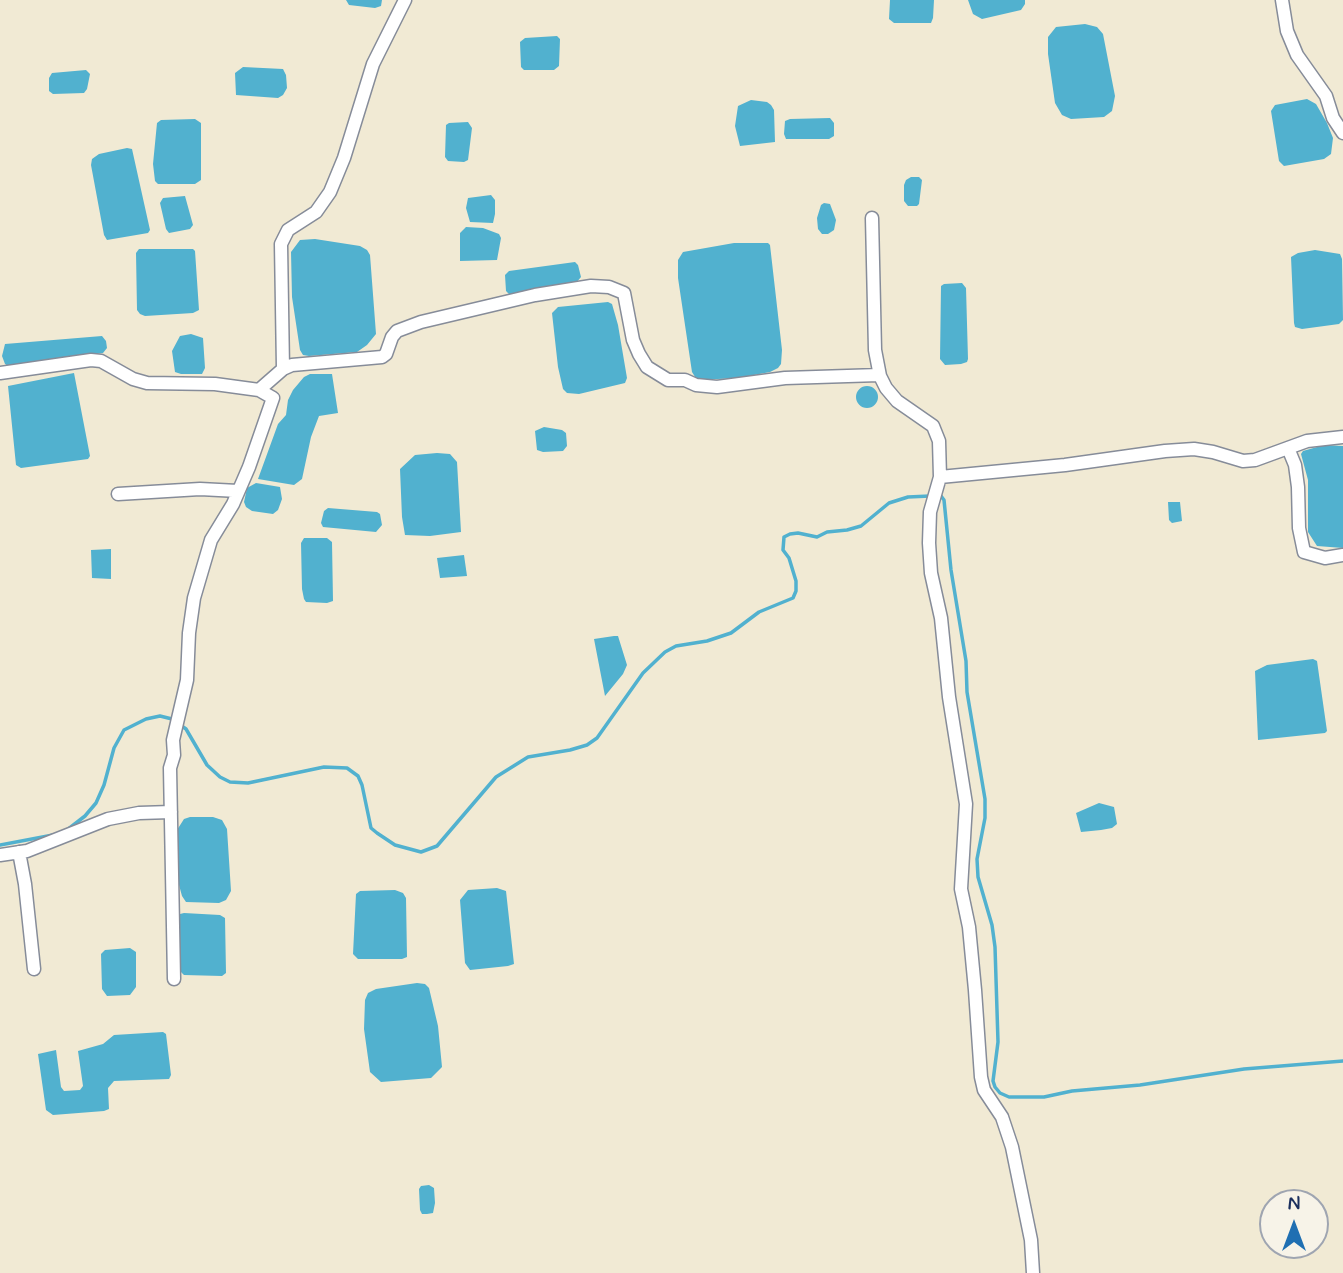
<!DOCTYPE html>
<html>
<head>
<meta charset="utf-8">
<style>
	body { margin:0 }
	#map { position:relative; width:1343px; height:1273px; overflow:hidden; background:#f1ead4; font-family:Mynerve,sans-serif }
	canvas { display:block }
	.north { position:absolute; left:1259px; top:1189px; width:70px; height:70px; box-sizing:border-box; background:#f7f3e8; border:2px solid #9fa5b1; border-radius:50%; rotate:0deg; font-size:19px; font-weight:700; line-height:28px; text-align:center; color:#1b2f5e }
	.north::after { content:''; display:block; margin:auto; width:24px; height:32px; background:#1f6fb2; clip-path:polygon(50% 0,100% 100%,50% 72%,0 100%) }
</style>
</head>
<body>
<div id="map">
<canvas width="1343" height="1273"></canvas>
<div class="north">N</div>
</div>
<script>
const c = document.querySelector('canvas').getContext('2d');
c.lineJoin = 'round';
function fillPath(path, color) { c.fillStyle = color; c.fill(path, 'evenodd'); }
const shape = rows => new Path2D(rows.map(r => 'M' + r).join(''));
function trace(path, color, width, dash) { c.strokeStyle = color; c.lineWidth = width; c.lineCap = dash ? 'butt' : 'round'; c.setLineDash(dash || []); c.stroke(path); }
const water = shape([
	[346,0,382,0,381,6,375,8,349,5],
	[890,0,934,0,933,18,931,23,894,23,889,19],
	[968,0,1025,0,1025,4,1021,10,982,19,973,14],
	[1085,24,1097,27,1103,34,1115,96,1112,111,1104,117,1071,119,1062,115,1055,103,1048,54,1048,37,1056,27],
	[557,36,560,39,559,66,554,70,524,70,521,67,520,42,525,38],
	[243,67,283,69,286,75,287,88,283,95,278,98,236,95,235,73],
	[86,70,90,74,87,89,84,93,53,94,49,91,49,78,52,73],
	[1307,99,1316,104,1327,123,1333,138,1331,154,1324,159,1284,166,1279,161,1271,111,1275,105],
	[751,100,767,102,771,105,774,110,775,142,740,146,735,126,738,106],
	[830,118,834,123,834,136,829,139,786,139,784,134,785,121,790,119],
	[195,119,201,123,201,180,195,184,158,184,155,181,153,164,157,123,161,120],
	[468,122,472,128,468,160,464,162,448,161,445,157,446,125,449,123],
	[127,148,132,149,150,230,148,233,107,240,104,235,91,165,92,159,99,154],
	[911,177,919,177,922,180,919,204,917,206,908,206,904,201,904,185,906,180],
	[491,195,495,200,495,214,493,223,470,222,466,208,468,198],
	[185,196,193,225,190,229,169,233,166,229,160,203,163,198],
	[824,203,830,204,836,220,834,230,828,234,822,234,818,229,817,218,821,205],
	[466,227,483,228,499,234,501,238,497,260,460,261,460,233],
	[315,239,360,246,367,250,370,255,376,334,367,345,357,352,309,356,303,355,300,350,292,297,291,252,300,240],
	[734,243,768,243,770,245,782,350,781,364,778,368,770,372,738,378,697,380,692,372,678,278,678,260,683,252],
	[139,249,193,249,195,251,199,310,193,313,145,316,140,314,137,310,136,253],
	[1315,250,1340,254,1342,259,1343,320,1339,324,1302,329,1295,327,1294,323,1291,257,1298,253],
	[575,262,578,265,581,277,576,283,511,296,506,291,505,275,509,271],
	[962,283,966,288,968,359,967,362,961,364,945,365,940,359,941,286,944,284],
	[608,302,612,304,618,325,627,378,625,383,579,394,567,393,563,389,558,367,552,313,558,307],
	[191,334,203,338,205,368,202,374,181,374,175,372,172,351,180,336],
	[102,336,106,341,107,348,103,353,8,366,5,364,2,356,5,344],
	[74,373,90,456,88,459,21,468,16,465,8,386],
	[310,374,332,374,338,413,319,416,311,437,302,479,294,485,258,479,278,424,286,415,288,400,293,390,304,377],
	'856 397a11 11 0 1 1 22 0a11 11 0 1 1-22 0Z',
	[544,427,562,430,566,433,567,446,563,451,543,452,537,450,535,431],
	[1324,445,1343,446,1343,548,1317,546,1308,532,1308,480,1301,454,1303,451],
	[437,453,450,454,457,462,461,532,430,536,405,535,402,517,400,469,415,455],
	[256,483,280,487,282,499,278,510,273,514,252,511,246,507,244,502,247,488],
	[1168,502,1180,502,1182,521,1172,523,1169,520],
	[328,508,377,512,380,514,382,525,376,532,323,527,321,523,324,511],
	[304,538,327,538,332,542,333,601,327,603,306,602,304,599,302,589,301,543],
	[111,549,111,579,92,578,91,550],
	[464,555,467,576,440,578,437,558],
	[614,636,618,636,627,665,623,674,605,696,594,639],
	[1313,659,1317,661,1327,731,1325,733,1258,740,1255,671,1267,665],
	[1099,803,1114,807,1117,824,1112,828,1101,830,1081,832,1076,813],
	[190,817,213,817,222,820,227,829,231,891,226,900,219,903,186,902,182,896,179,885,177,830,184,819],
	[497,888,506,891,514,964,508,966,470,970,465,963,460,900,468,890],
	[395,890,403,893,406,898,407,957,402,959,358,959,353,954,356,894,360,891],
	[184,913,220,915,225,918,226,973,222,976,184,975,181,972,178,921,180,914],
	[130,948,136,952,136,987,130,995,107,996,102,989,101,954,105,950],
	[417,983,425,984,429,988,438,1026,442,1067,431,1078,381,1082,370,1072,364,1029,365,1000,368,993,376,989],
	[163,1032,166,1034,171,1075,169,1079,114,1081,108,1088,109,1109,104,1111,53,1115,46,1110,38,1054,56,1050,61,1087,64,1091,80,1090,83,1086,78,1051,103,1044,114,1035],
	[429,1185,434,1188,435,1203,433,1213,427,1214,422,1214,420,1210,419,1189,421,1186]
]);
const stream = shape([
	[938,496,941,496,944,500,951,570,966,661,967,692,985,799,985,818,977,859,978,877,992,925,995,947,998,1042,993,1081,995,1087,1000,1093,1009,1097,1044,1097,1072,1091,1140,1085,1244,1069,1343,1061],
	[67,830,85,816,96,803,104,785,114,748,124,730,146,719,160,716,172,719,186,729,207,765,220,777,230,782,248,783,324,767,347,768,358,776,362,785,371,828,377,833,395,845,421,852,437,846,496,777,528,757,570,750,587,745,597,738,643,673,665,652,676,646,707,641,731,633,759,612,793,598,796,591,796,581,789,558,783,550,784,537,790,534,798,533,817,537,827,532,847,530,861,526,889,503,908,497,930,496],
	[0,845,53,835]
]);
const minor = shape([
	[1282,0,1287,31,1297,55,1326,96,1333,118,1343,133],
	[872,218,875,350,880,376,886,388,897,401,933,426,939,441,940,477,930,512,929,543,931,573,941,618,949,697,966,804,961,889,969,927,975,990,981,1077,984,1090,1002,1117,1012,1147,1031,1240,1033,1273],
	[283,369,281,244,288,230,316,212,330,192,344,158,373,64,405,0],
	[0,373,91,360,101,361,133,379,147,383,215,384,259,390,273,398,249,467,233,504,211,540,194,598,189,633,187,680,173,740,174,755,170,768,174,979],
	[259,390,283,369,292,365,382,357,386,354,392,337,397,331,421,322,535,295,591,286,609,287,624,293,633,340,639,354,647,367,668,380,685,380,696,385,717,387,785,378,879,375],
	[1288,448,1295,465,1298,487,1299,528,1304,552,1325,558,1343,555],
	[940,477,1065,465,1165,451,1194,449,1213,452,1243,461,1255,460,1307,441,1343,437],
	[118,494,200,489,238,491],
	[19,852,25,884,34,969],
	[0,855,27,851,108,819,139,813,171,812]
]);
fillPath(water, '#51b1cf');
trace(stream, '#51b1cf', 3.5);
trace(minor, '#868c99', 15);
trace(minor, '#fff', 12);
</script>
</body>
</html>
